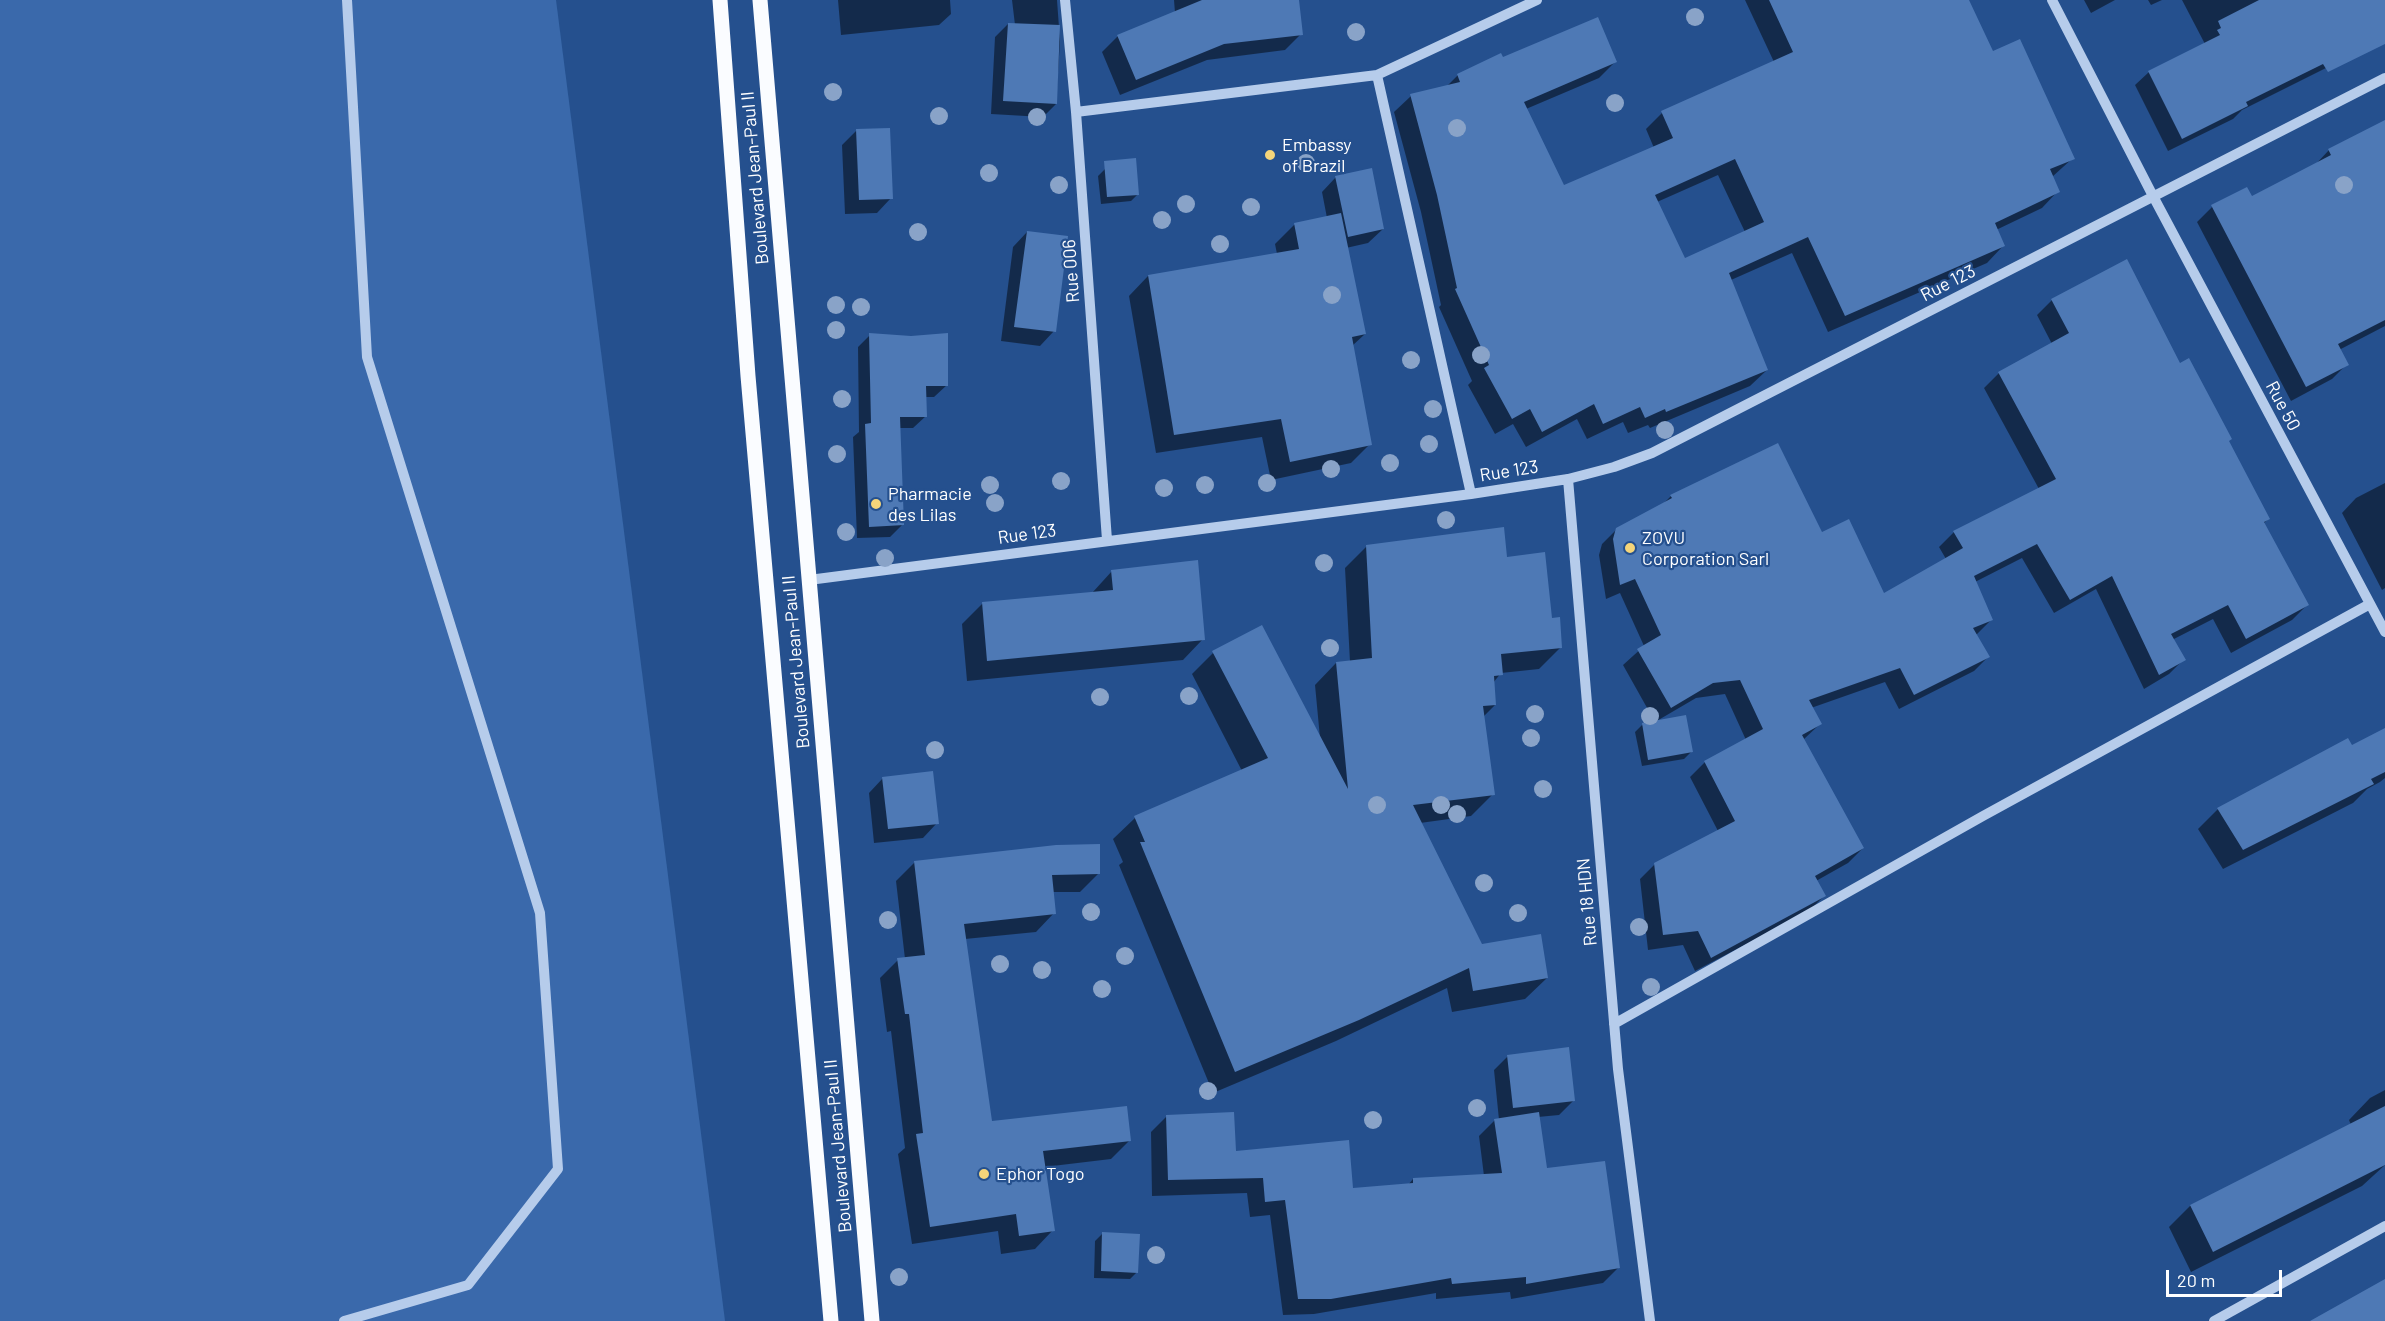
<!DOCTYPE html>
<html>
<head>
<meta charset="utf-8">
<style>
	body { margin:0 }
	#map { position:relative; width:2385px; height:1321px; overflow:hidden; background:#25508e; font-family:Barlow,sans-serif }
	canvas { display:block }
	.scale { position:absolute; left:2166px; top:1270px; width:116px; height:27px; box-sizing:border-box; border:3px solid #fff; border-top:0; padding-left:8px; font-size:18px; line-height:21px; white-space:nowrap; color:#fff; -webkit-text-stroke:4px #25508e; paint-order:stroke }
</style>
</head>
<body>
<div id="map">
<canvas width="2385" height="1321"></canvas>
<div class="scale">20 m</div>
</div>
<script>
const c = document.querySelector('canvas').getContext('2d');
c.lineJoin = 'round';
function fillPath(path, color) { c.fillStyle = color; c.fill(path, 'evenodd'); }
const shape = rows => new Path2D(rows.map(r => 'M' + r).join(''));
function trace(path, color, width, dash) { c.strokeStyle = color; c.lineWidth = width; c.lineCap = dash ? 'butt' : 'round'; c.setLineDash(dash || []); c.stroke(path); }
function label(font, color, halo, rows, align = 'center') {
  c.font = font + ' Barlow,sans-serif'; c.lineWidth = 4.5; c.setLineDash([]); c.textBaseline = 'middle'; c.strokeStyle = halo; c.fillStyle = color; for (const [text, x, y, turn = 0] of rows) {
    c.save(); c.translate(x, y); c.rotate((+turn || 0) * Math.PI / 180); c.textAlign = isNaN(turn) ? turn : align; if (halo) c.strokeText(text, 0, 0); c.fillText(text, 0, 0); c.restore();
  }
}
const green = shape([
	[0,0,556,0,725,1321,0,1321]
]);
const shadow = shape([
	[838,0,950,0,951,14,939,25,841,35],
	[1012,0,1057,0,1060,41,1056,104,1043,117,991,114,995,37,1008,24,1015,25],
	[1174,0,1297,0,1301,34,1285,50,1207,60,1120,95,1102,52,1118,36,1175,13],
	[1745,0,1968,0,1992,53,2073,158,2052,177,2058,191,2042,208,1996,230,2003,246,1987,263,1828,332,1792,253,1731,280,1767,370,1750,386,1650,428,1648,425,1628,433,1623,422,1587,439,1577,419,1526,447,1513,424,1495,434,1468,385,1472,381,1439,307,1441,305,1421,212,1394,112,1411,96,1446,87,1458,75,1502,59,1616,61,1599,78,1526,109,1563,187,1654,148,1646,129,1662,113,1774,62],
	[1718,175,1745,232,1684,260,1657,202],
	[2084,0,2115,0,2091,13],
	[2148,0,2162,0,2151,5],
	[2182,0,2385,0,2385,32,2346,58,2242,110,2233,119,2168,151,2135,85,2149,72,2205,44],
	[2385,122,2385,326,2339,350,2347,364,2332,379,2291,401,2197,222,2212,207,2251,198,2315,165,2329,150],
	[857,130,891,198,877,213,845,214,842,145],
	[1105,169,1138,194,1131,201,1101,204,1098,176],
	[1336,177,1383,229,1368,243,1346,248,1365,334,1352,346,1370,444,1351,463,1271,480,1262,437,1156,453,1129,296,1148,276,1277,254,1275,244,1294,225,1327,218,1322,192],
	[1027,232,1054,331,1040,346,1001,341,1013,247],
	[2052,300,2180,365,2227,442,2268,519,2263,524,2307,605,2292,620,2231,653,2213,619,2172,640,2184,659,2169,674,2144,689,2096,589,2054,613,2022,558,1975,582,1991,620,1976,635,1988,657,1974,671,1899,709,1885,682,1811,708,1820,724,1803,740,1863,848,1848,863,1816,881,1824,896,1809,911,1695,971,1683,945,1648,950,1640,879,1655,864,1718,831,1690,777,1705,762,1746,740,1725,694,1696,698,1655,722,1623,665,1644,646,1620,593,1606,599,1599,555,1602,544,1617,529,1662,505,1671,496,1821,534,1883,595,1946,559,1939,547,1954,532,2039,489,1984,388,1999,373,2052,344,2037,315],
	[870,335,947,385,934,397,925,397,926,416,913,428,899,428,902,525,890,537,857,538,853,437,859,432,858,347],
	[2385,483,2385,588,2382,590,2342,513,2356,498],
	[1367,546,1506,559,1551,620,1561,647,1539,669,1501,673,1493,683,1495,705,1483,717,1493,794,1471,816,1420,823,1482,946,1547,978,1525,999,1452,1012,1447,988,1336,1041,1213,1093,1119,865,1123,862,1113,839,1135,818,1242,771,1192,674,1213,653,1320,738,1315,685,1336,663,1350,662,1345,568],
	[1112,571,1203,639,1183,660,967,681,962,624,982,604,1092,593],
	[1642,725,1691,752,1684,759,1642,766,1635,732],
	[2385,734,2385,778,2380,782,2367,789,2353,803,2223,869,2198,829,2218,809,2348,740,2352,747],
	[883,778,937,823,923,838,874,843,869,793],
	[915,862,1099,873,1080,892,1052,892,1054,913,1036,932,965,939,990,1123,1130,1140,1111,1159,1044,1167,1053,1230,1035,1249,1001,1254,998,1231,912,1244,898,1154,905,1148,891,1031,887,1032,880,978,898,960,905,959,896,881],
	[1508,1056,1574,1100,1559,1115,1538,1117,1546,1170,1619,1267,1603,1283,1511,1299,1510,1292,1436,1299,1436,1293,1314,1314,1283,1315,1270,1215,1250,1217,1247,1193,1152,1196,1151,1132,1167,1116,1234,1153,1352,1189,1408,1185,1413,1179,1484,1176,1479,1136,1495,1120,1499,1120,1494,1070],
	[2385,1090,2385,1165,2362,1186,2191,1272,2169,1227,2190,1206,2351,1125,2349,1120,2370,1098],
	[1102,1234,1137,1272,1130,1279,1094,1278,1095,1241]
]);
const building = shape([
	[1202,0,1299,0,1303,35,1224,44,1136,80,1117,35],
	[1769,0,1969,0,1993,51,2020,39,2075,159,2050,169,2060,192,1995,223,2005,246,1845,316,1808,237,1729,273,1768,370,1666,412,1665,409,1645,418,1640,407,1603,424,1594,404,1542,432,1530,409,1512,419,1484,368,1489,365,1455,289,1457,288,1437,195,1410,94,1460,82,1457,74,1501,53,1503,57,1598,17,1617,62,1524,102,1564,185,1673,138,1661,111,1793,52],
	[1735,159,1764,222,1685,258,1655,195],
	[2259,0,2385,0,2385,44,2328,72,2323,64,2246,102,2248,106,2182,139,2148,71,2220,35,2217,30,2221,28,2218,21],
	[1008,23,1060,25,1057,104,1003,101],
	[2385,120,2385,320,2338,344,2349,365,2306,387,2211,205,2247,187,2252,196,2331,155,2328,149],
	[890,128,893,199,859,200,856,129],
	[1136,158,1139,195,1107,197,1104,161],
	[1372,168,1384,229,1348,237,1335,176],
	[1341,213,1366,334,1352,337,1372,445,1290,462,1281,419,1174,435,1148,275,1299,249,1294,223],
	[1027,231,1068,236,1056,332,1014,327],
	[2127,259,2180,363,2189,358,2232,439,2229,441,2270,519,2264,522,2309,605,2246,639,2228,605,2171,634,2186,660,2159,675,2112,576,2070,600,2037,544,1974,576,1993,620,1973,628,1990,657,1914,695,1900,668,1809,700,1822,724,1802,735,1864,848,1815,876,1826,896,1711,958,1698,931,1663,935,1654,863,1735,821,1704,761,1763,729,1740,680,1713,683,1671,708,1637,649,1661,635,1635,579,1620,585,1613,539,1616,528,1672,498,1670,495,1778,443,1822,532,1849,519,1884,593,1963,548,1953,531,2056,479,1998,372,2069,333,2051,299],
	[869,333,911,336,948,333,948,386,926,386,927,417,900,417,904,525,869,527,865,424,871,423],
	[1504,527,1507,557,1545,552,1552,618,1560,617,1562,648,1501,654,1503,675,1494,676,1496,705,1483,706,1495,795,1413,805,1482,944,1541,934,1548,978,1473,991,1469,968,1359,1020,1235,1072,1140,842,1145,842,1134,816,1268,758,1212,651,1262,625,1348,789,1336,662,1372,658,1366,545],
	[1198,560,1205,640,987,661,982,602,1113,590,1111,570],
	[1686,715,1693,752,1648,760,1642,723],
	[2385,728,2385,772,2371,779,2374,784,2243,850,2217,808,2348,738,2352,745],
	[933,771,939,824,888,829,882,777],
	[1100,844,1100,874,1052,875,1056,914,964,924,992,1121,1127,1106,1131,1141,1043,1151,1055,1231,1019,1236,1016,1214,930,1227,916,1134,923,1133,909,1014,905,1014,897,958,925,955,914,861,1056,845],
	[1569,1047,1575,1101,1513,1108,1507,1055],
	[2385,1106,2385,1165,2213,1252,2190,1205],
	[1234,1112,1236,1151,1349,1140,1353,1188,1413,1183,1413,1178,1502,1173,1494,1119,1539,1112,1547,1168,1605,1161,1620,1268,1526,1284,1526,1277,1452,1284,1451,1278,1331,1299,1298,1299,1285,1200,1265,1202,1263,1178,1168,1180,1166,1115],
	[1102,1232,1140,1234,1138,1273,1101,1271],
	[2385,1279,2385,1321,2310,1321]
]);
const minor = shape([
	[1065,0,1076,112,1107,540],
	[2052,0,2153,196,2385,632],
	[1377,75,1471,494],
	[1076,112,1377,75,1537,0],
	[1568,479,1618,1069,1650,1321],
	[809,580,1471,494,1568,479,1614,467,1652,453,2385,78],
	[1614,1024,1983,816,2370,604],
	[344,1321,468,1285,558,1169,540,913,367,357,347,0],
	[2214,1321,2385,1226]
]);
const major = shape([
	[720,0,748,376,831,1321],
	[760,0,872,1321]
]);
const trees = [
	[1695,17],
	[1356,32],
	[833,92],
	[1615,103],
	[939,116],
	[1037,117],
	[1457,128],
	[1306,163],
	[989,173],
	[1059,185],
	[2344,185],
	[1186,204],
	[1251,207],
	[1162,220],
	[918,232],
	[1220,244],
	[1332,295],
	[836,305],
	[861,307],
	[836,330],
	[1481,355],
	[1411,360],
	[842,399],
	[1433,409],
	[1665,430],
	[1429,444],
	[837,454],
	[1390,463],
	[1331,469],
	[1061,481],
	[1267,483],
	[990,485],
	[1205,485],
	[1164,488],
	[995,503],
	[1446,520],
	[846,532],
	[885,558],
	[1324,563],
	[1330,648],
	[1189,696],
	[1100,697],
	[1535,714],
	[1650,716],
	[1531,738],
	[935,750],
	[1543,789],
	[1377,805],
	[1441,805],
	[1457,814],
	[1484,883],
	[1091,912],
	[1518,913],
	[888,920],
	[1639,927],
	[1125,956],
	[1000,964],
	[1042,970],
	[1651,987],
	[1102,989],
	[1208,1091],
	[1477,1108],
	[1373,1120],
	[1156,1255],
	[899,1277]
];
const markers = [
	[1270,155,6,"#f5d57a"],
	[876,504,6,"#f5d57a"],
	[1630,548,6,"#f5d57a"],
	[984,1174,6,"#f5d57a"]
];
const poiNames = [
	["Embassy",1282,145],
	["of Brazil",1282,166],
	["Pharmacie",888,494],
	["des Lilas",888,515],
	["ZOVU",1642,538],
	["Corporation Sarl",1642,559],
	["Ephor Togo",996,1174]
];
const streetNames = [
	["Boulevard Jean-Paul II",755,178,-95],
	["Rue 006",1071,271,-94],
	["Rue 123",1948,283,-27],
	["Rue 50",2283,406,62],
	["Rue 123",1509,471,-9],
	["Rue 123",1027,534,-8],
	["Boulevard Jean-Paul II",796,662,-95],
	["Rue 18 HDN",1587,902,-95],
	["Boulevard Jean-Paul II",838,1146,-95]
];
fillPath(green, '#3a69ab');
fillPath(shadow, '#0007');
fillPath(building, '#4e79b5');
trace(minor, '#b6cceb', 10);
trace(major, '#fafcff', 15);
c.fillStyle = '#89a3c8';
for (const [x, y] of trees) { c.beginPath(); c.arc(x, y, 9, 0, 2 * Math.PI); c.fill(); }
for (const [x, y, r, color] of markers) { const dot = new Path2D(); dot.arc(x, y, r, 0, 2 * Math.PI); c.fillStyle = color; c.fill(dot); trace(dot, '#25508e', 2); }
label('18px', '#fff', '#25508e', poiNames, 'left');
label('18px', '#fff', '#25508e', streetNames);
</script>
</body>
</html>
